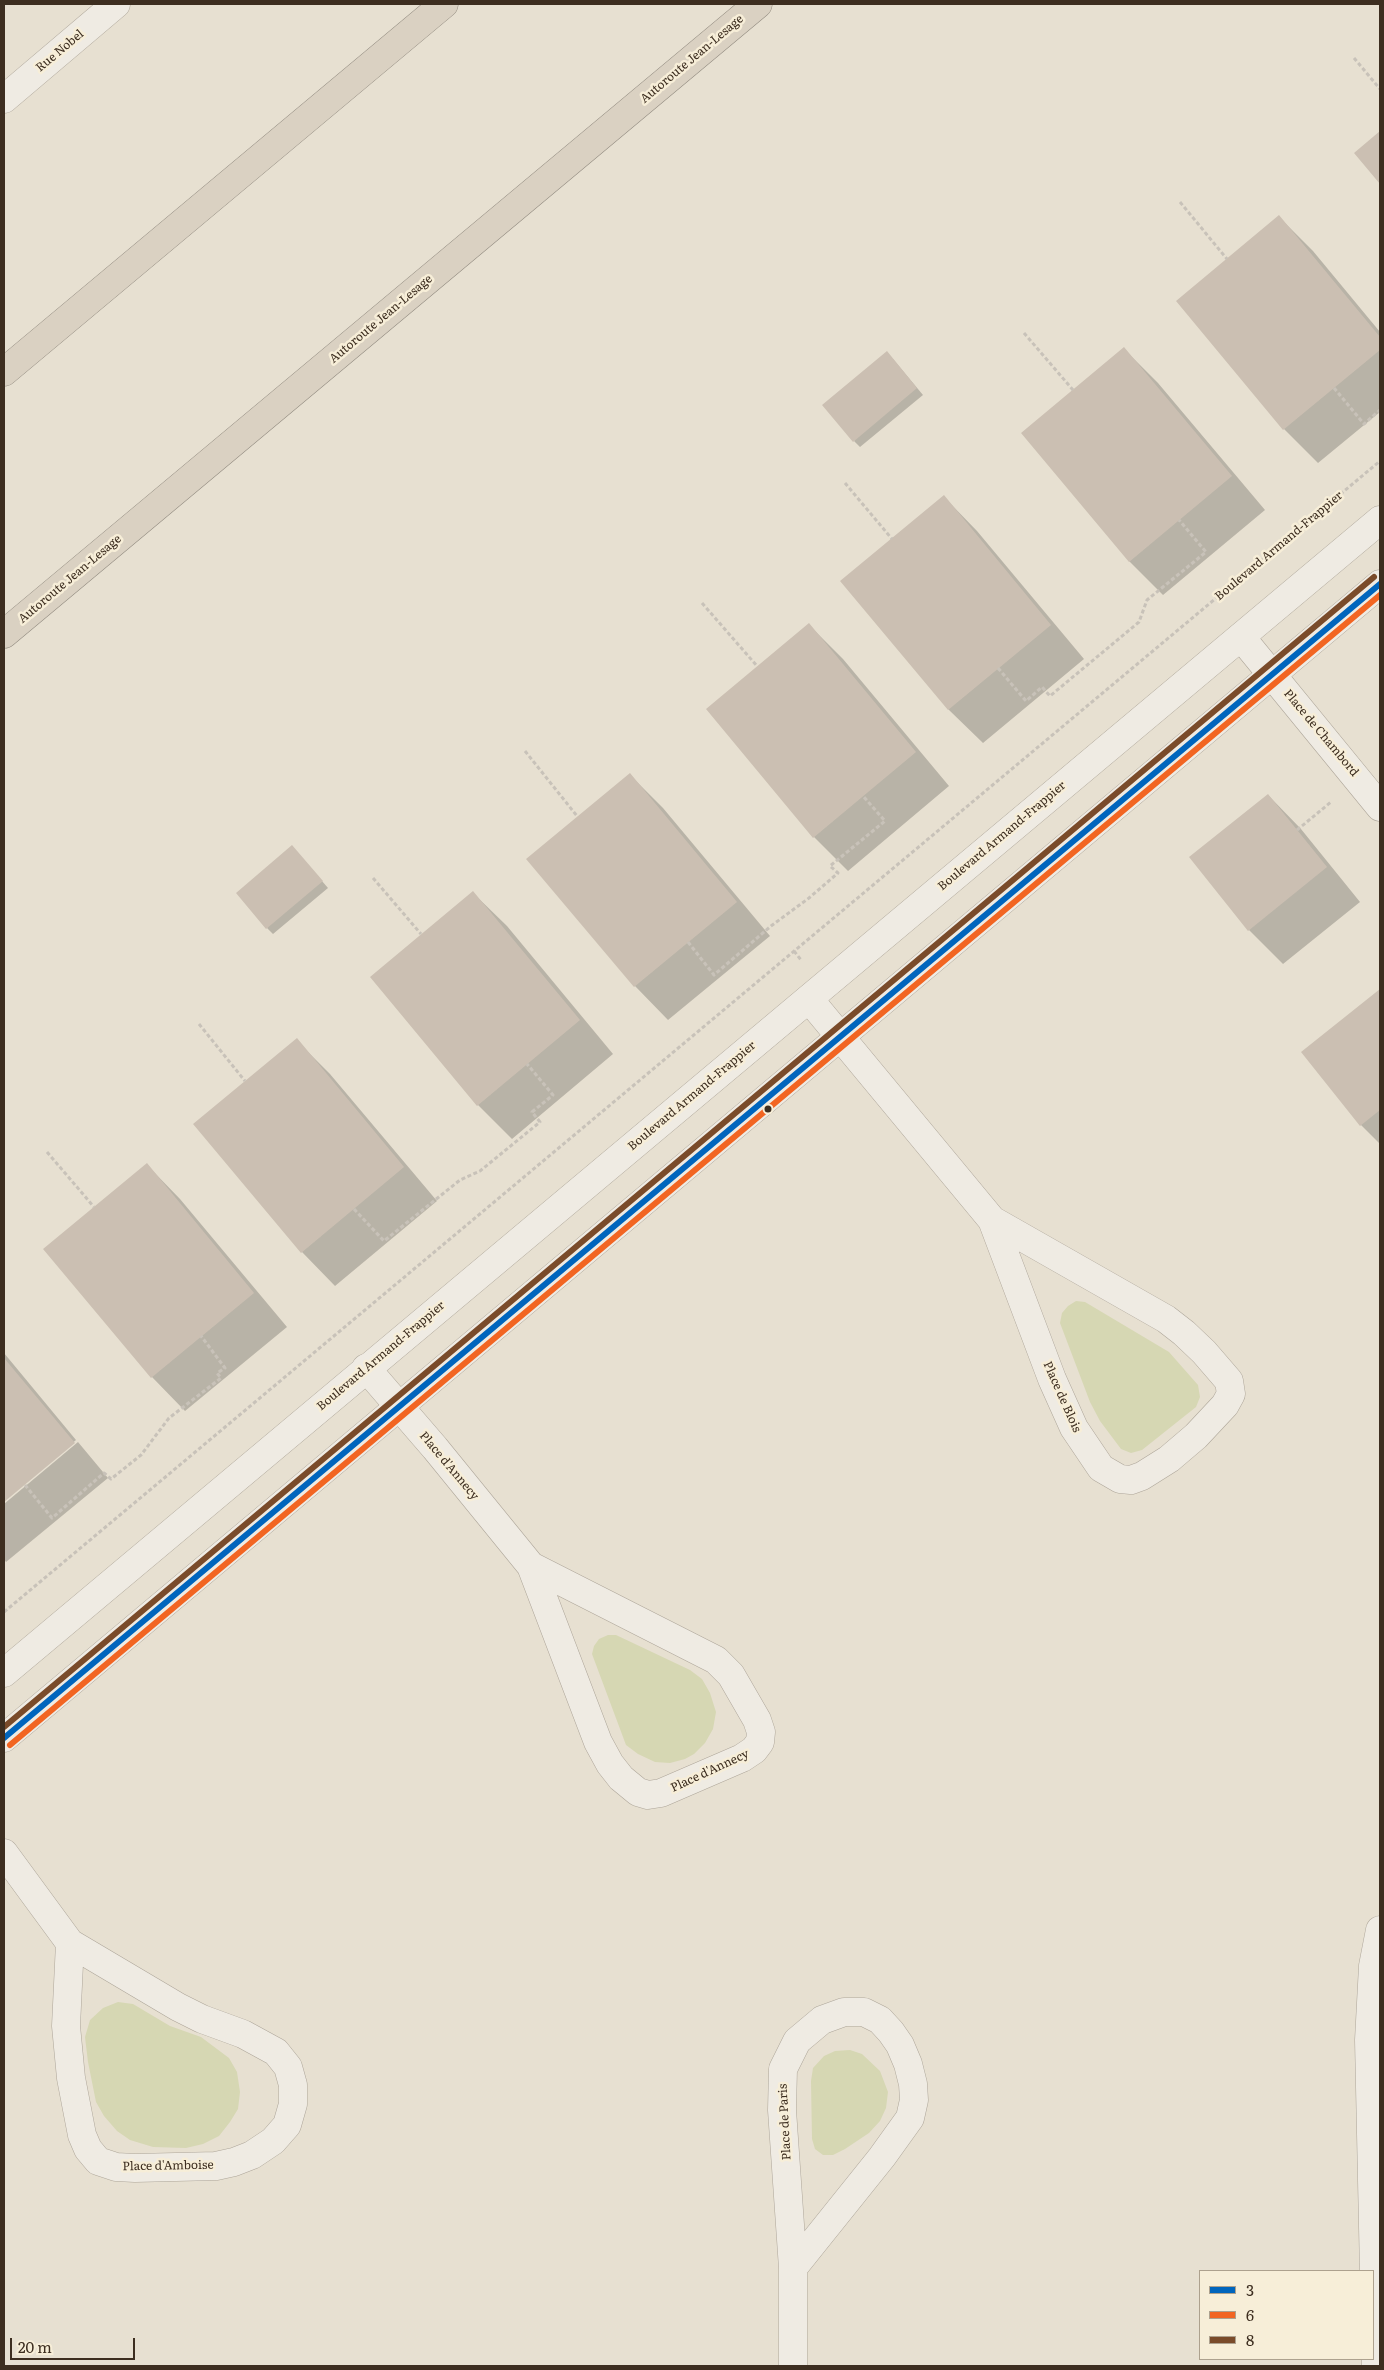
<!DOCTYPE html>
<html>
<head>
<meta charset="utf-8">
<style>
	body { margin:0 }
	#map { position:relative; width:1384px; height:2370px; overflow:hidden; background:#e7e0d1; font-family:Literata,serif }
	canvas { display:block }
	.frame { position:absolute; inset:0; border:5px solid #3d2e20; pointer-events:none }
	.legend { position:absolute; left:1199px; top:2270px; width:175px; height:90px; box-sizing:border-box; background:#f7eed8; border:1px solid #ada18e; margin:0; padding:6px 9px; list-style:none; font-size:15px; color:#3d2e20 }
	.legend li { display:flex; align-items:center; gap:10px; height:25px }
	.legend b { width:25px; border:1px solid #ada18e }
	.scale { position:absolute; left:10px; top:2338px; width:125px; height:22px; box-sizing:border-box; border:2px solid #3d2e20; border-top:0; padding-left:6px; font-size:15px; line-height:18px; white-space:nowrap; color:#3d2e20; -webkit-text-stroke:4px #f7eed8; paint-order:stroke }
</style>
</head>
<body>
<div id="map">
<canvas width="1384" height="2370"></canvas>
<div class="frame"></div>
<ul class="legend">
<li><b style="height:6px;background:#0065bd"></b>3</li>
<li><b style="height:6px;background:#f26522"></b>6</li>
<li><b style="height:6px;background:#7a4b2a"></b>8</li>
</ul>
<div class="scale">20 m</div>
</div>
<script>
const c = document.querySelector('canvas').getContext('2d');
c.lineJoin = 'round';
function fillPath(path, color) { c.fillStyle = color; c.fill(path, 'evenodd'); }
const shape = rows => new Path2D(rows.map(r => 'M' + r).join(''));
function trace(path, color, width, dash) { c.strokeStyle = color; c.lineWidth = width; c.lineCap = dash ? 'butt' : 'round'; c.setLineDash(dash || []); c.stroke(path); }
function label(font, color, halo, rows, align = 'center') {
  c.font = font + ' Literata,serif'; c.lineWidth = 5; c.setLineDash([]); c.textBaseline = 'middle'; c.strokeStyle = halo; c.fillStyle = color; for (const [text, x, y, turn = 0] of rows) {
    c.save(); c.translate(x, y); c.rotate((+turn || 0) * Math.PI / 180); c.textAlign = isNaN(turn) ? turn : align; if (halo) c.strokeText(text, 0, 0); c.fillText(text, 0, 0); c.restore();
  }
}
const green = shape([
	[1076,1301,1085,1302,1169,1352,1198,1385,1200,1397,1196,1407,1142,1450,1131,1453,1121,1449,1100,1421,1090,1402,1060,1323,1062,1313,1068,1306],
	[608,1635,616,1635,690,1670,702,1679,710,1693,716,1712,713,1729,705,1743,694,1754,685,1759,670,1763,655,1762,638,1754,626,1745,592,1654,594,1646,599,1639],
	[118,2002,133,2004,170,2026,201,2037,229,2058,237,2072,240,2092,238,2109,230,2122,219,2136,203,2144,186,2148,153,2147,130,2140,117,2131,104,2116,96,2102,88,2062,85,2037,90,2020,103,2008],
	[850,2050,862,2054,880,2071,888,2092,886,2108,880,2121,869,2133,845,2149,833,2155,823,2155,815,2149,812,2139,811,2081,813,2068,824,2056,835,2051]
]);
const shadow = shape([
	[1279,217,1313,251,1380,332,1380,412,1318,463,1284,429,1178,302],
	[1124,349,1158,383,1265,510,1163,595,1129,561],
	[893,359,923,395,860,447,854,441],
	[944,497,977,531,1084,659,983,743,949,710,842,581],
	[809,625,843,659,949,786,848,871,814,837],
	[629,774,663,808,770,936,668,1020,635,986],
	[1268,795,1301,829,1360,902,1283,964,1249,930],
	[298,853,328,888,273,934,267,928],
	[473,893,507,926,613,1054,512,1139,478,1105],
	[1380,991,1380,1144,1361,1125,1303,1052],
	[296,1040,330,1074,437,1201,335,1286,302,1252],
	[147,1165,180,1199,287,1327,185,1411,152,1377],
	[4,1353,76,1440,4,1501],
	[78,1442,108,1478,6,1562,4,1559,4,1504]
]);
const building = shape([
	[1380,131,1380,184,1354,153],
	[1279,215,1380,337,1380,350,1283,430,1176,301],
	[1124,347,1232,476,1129,562,1021,433],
	[887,351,917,388,853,442,822,405],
	[944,495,1051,625,948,710,840,581],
	[809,623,916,752,813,838,706,709],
	[630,773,737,902,634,987,526,859],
	[1268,794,1327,867,1248,931,1189,857],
	[292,845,323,881,266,929,236,893],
	[473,891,580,1020,477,1106,370,977],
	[1380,989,1380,1110,1360,1126,1301,1052],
	[297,1038,404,1167,301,1253,193,1124],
	[147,1163,254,1293,151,1378,43,1249],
	[4,1358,75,1443,4,1502]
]);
const path = shape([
	[1354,58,1380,89],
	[1180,202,1227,259],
	[1024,333,1073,390],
	[1334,388,1364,424,1380,410],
	[845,483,892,539],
	[702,603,757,666],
	[998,668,1026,701,1042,687,1050,696,1139,622,1147,600,1206,552,1179,520],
	[525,751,577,816],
	[1297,830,1331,802],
	[373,878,421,934],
	[688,942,714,975,771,926,809,898,838,873,830,866,885,821,863,796],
	[794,951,801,960],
	[199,1024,245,1081],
	[47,1152,94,1207],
	[354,1209,384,1241,460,1180,480,1171,540,1122,532,1112,553,1095,527,1064],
	[25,1485,52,1518,104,1473,111,1479,141,1455,169,1418,221,1378,217,1373,225,1368,201,1336],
	[4,1612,1380,461]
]);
const minor = shape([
	[1241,637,1380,807],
	[809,999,992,1220,1052,1379,1074,1428,1101,1468,1120,1479,1131,1480,1142,1476,1169,1459,1196,1436,1225,1405,1231,1394,1229,1381,1204,1352,1184,1333,1166,1319,992,1220],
	[366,1368,435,1448,531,1566,598,1742,610,1764,621,1778,638,1792,648,1795,661,1793,742,1758,754,1750,760,1742,761,1732,757,1720,731,1675,716,1660,531,1566],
	[4,1853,70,1943,178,2007,202,2019,243,2034,276,2052,288,2067,293,2085,293,2104,287,2125,273,2141,252,2155,234,2162,216,2166,135,2168,116,2167,98,2161,88,2149,82,2135,71,2078,66,2026,70,1943],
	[793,2366,793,2268,782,2110,783,2069,797,2041,822,2020,844,2012,864,2012,880,2020,891,2032,900,2045,908,2064,913,2084,914,2100,910,2118,882,2157,793,2268],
	[1376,2366,1369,2040,1373,1966,1380,1930]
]);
const tertiary = shape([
	[4,99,116,4],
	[4,1673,1380,520],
	[4,1738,1380,584]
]);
const motorway = shape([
	[4,372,444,4],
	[4,634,758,4]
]);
const bus1 = shape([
	[4,1738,1380,584]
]);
const bus2 = shape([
	[10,1745,1380,595]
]);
const bus3 = shape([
	[4,1727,1374,577]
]);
const markers = [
	[768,1109,4.5,"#3d2e20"]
];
const streetNames = [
	["Rue Nobel",60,51,-40],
	["Autoroute Jean-Lesage",692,59,-40],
	["Autoroute Jean-Lesage",381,319,-40],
	["Boulevard Armand-Frappier",1279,546,-40],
	["Autoroute Jean-Lesage",70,579,-40],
	["Place de Chambord",1321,733,50],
	["Boulevard Armand-Frappier",1002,836,-40],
	["Boulevard Armand-Frappier",692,1096,-40],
	["Boulevard Armand-Frappier",381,1356,-40],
	["Place de Blois",1062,1397,66],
	["Place d'Annecy",449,1466,50],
	["Place d'Annecy",710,1771,-25],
	["Place de Paris",785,2122,-93],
	["Place d'Amboise",168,2166,-1]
];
fillPath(green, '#d6d7b3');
fillPath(shadow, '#0003');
fillPath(building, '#cbbfb2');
trace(minor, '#ada599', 29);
trace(tertiary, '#ada599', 29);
trace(motorway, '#928b80', 29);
trace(path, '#c8c2b9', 3, [4, 2.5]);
trace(minor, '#efebe3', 28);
trace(tertiary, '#efebe3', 28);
trace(motorway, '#dad1c2', 28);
trace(bus1, '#0065bd', 6);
trace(bus2, '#f26522', 6);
trace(bus3, '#7a4b2a', 6);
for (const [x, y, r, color] of markers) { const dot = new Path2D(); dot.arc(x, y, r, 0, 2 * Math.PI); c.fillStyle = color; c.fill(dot); trace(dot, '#f7eed8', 2); }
label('12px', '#3d2e20', '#f7eed8', streetNames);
</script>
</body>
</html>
